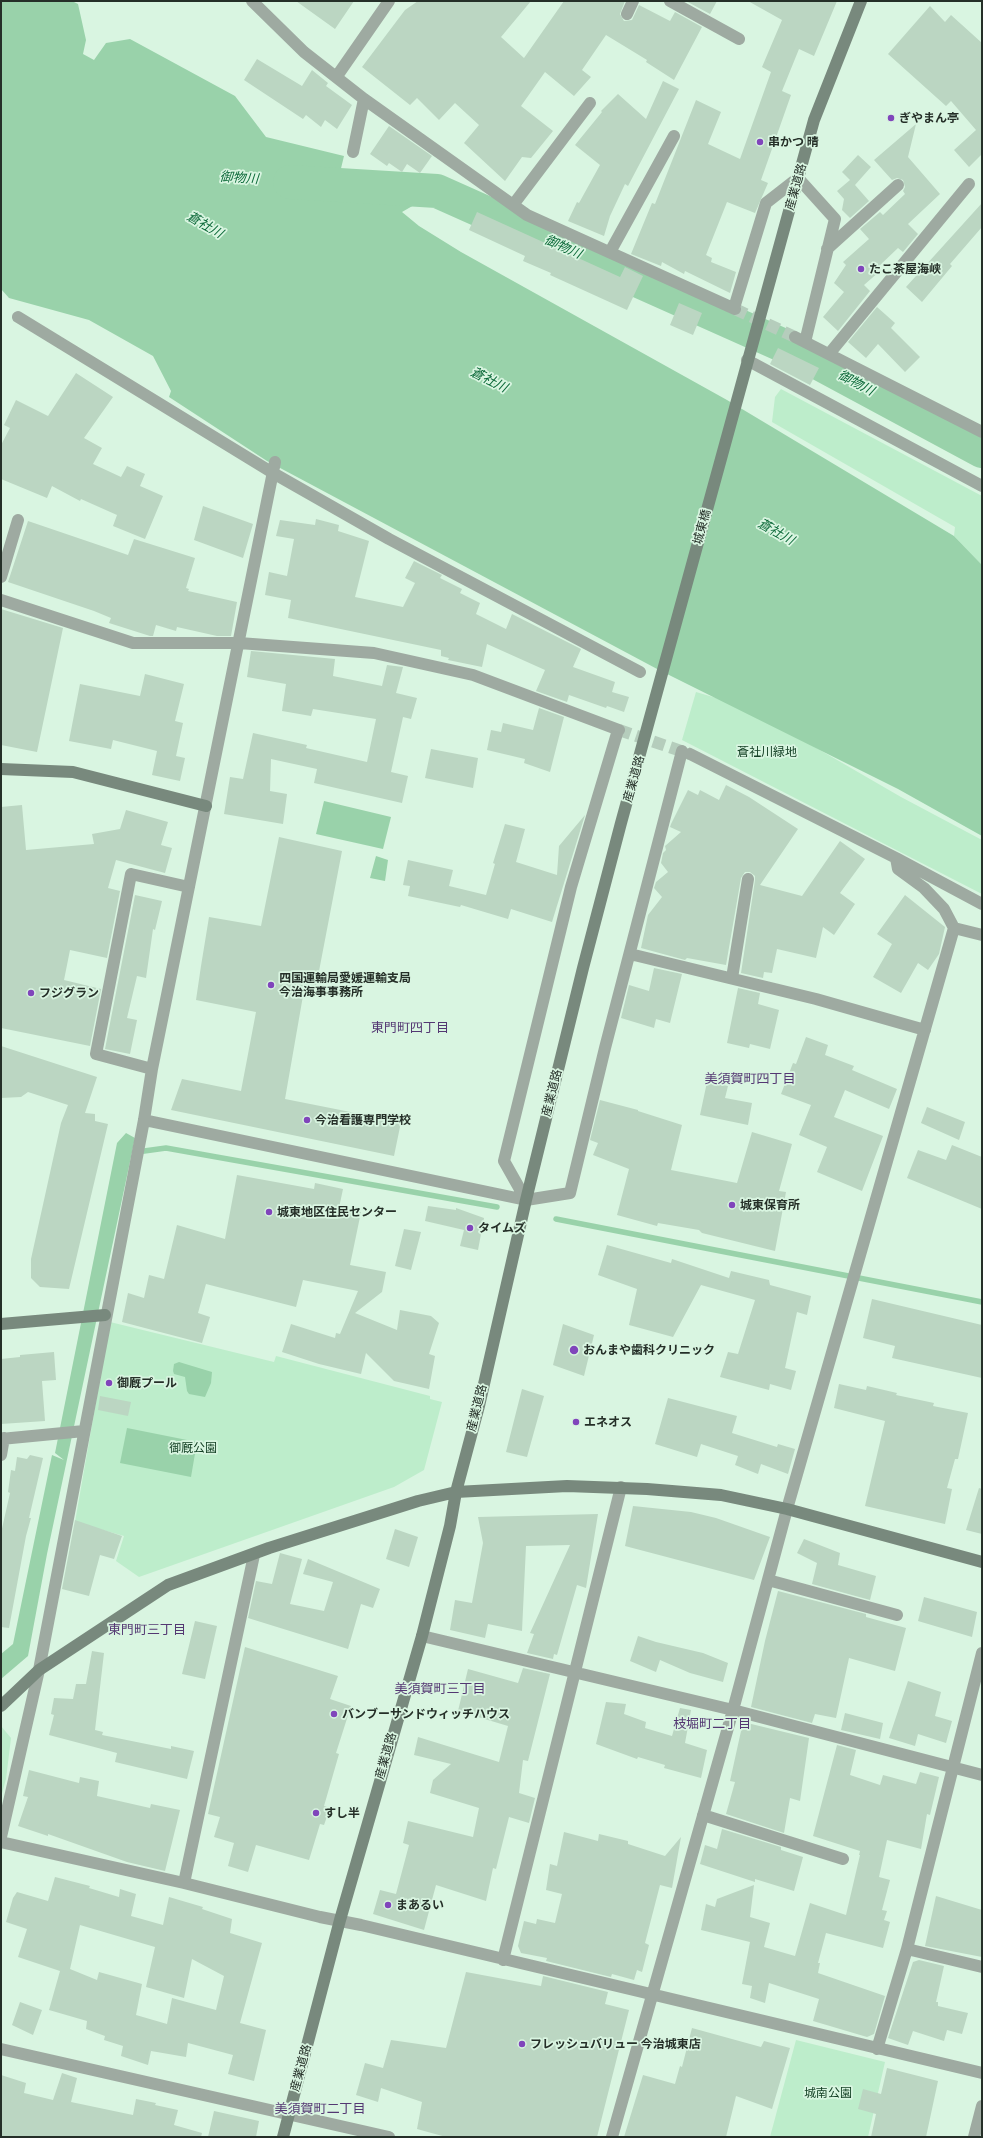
<!DOCTYPE html>
<html>
<head>
<meta charset="utf-8">
<style>
	body { margin:0 }
	#map { position:relative; width:983px; height:2138px; overflow:hidden; background:#d9f5e1; font-family:"Public Sans",sans-serif }
	canvas { display:block }
	.frame { position:absolute; inset:0; border:2px solid #252f28; pointer-events:none }
</style>
</head>
<body>
<div id="map">
<canvas width="983" height="2138"></canvas>
<div class="frame"></div>
</div>
<script>
const c = document.querySelector('canvas').getContext('2d');
c.lineJoin = 'round';
function fillPath(path, color) { c.fillStyle = color; c.fill(path, 'evenodd'); }
const shape = rows => new Path2D(rows.map(r => 'M' + r).join(''));
function trace(path, color, width, dash) { c.strokeStyle = color; c.lineWidth = width; c.lineCap = dash ? 'butt' : 'round'; c.setLineDash(dash || []); c.stroke(path); }
function label(font, color, halo, rows, align = 'center') {
  c.font = font + ' "Public Sans","Noto Sans JP",sans-serif'; c.lineWidth = 3.5; c.setLineDash([]); c.textBaseline = 'middle'; c.strokeStyle = halo; c.fillStyle = color; for (const [text, x, y, turn = 0] of rows) {
    c.save(); c.translate(x, y); c.rotate((+turn || 0) * Math.PI / 180); c.textAlign = isNaN(turn) ? turn : align; if (halo) c.strokeText(text, 0, 0); c.fillText(text, 0, 0); c.restore();
  }
}
const green = shape([
	[781,389,982,496,982,565,954,536,955,527,772,422,775,397],
	[696,692,730,702,775,724,901,797,982,840,982,894,682,740],
	[110,1322,274,1362,276,1356,430,1396,430,1399,442,1402,424,1470,394,1487,139,1577,116,1561,124,1536,75,1522],
	[1,1726,11,1738,6,1779,1,1797],
	[796,2040,885,2062,868,2137,770,2137]
]);
const water = shape([
	[1,1,72,1,78,4,86,40,83,54,94,60,106,43,130,39,235,96,266,137,344,156,337,185,428,197,402,212,419,226,461,252,727,400,954,536,982,565,982,836,898,789,659,670,267,461,169,397,171,391,153,356,89,320,9,298,1,289],
	[324,801,391,817,383,849,316,834],
	[376,856,388,860,385,881,370,878],
	[126,1133,135,1138,47,1554,28,1656,1,1679,1,1654,13,1644,52,1455,64,1460,55,1453,117,1143],
	[179,1362,212,1372,211,1383,205,1397,189,1394,187,1391,185,1377,174,1374,173,1371,174,1364],
	[127,1428,197,1442,191,1477,120,1463]
]);
const stream = shape([
	[137,1152,166,1148,497,1207],
	[556,1219,982,1302]
]);
const river = shape([
	[290,182,437,191,800,353,982,451]
]);
const building = shape([
	[296,1,354,1,335,29],
	[418,1,531,1,501,37,524,58,564,1,625,1,620,14,624,21,632,20,639,5,670,21,675,12,702,27,674,80,646,62,647,60,606,35,582,70,591,77,574,96,545,72,521,106,553,131,531,158,522,157,505,181,464,143,479,125,455,103,439,120,417,98,410,105,362,67,405,10],
	[686,1,717,1,710,14],
	[748,1,837,1,814,56,799,49,782,91,791,95,761,180,768,183,755,213,727,202,706,255,712,258,711,262,736,272,730,293,685,271,684,274,662,262,661,266,631,254,652,203,655,204,696,100,721,112,708,144,740,159,771,72,762,67,782,20],
	[930,6,945,22,951,15,982,43,982,154,969,167,954,150,976,130,951,101,946,106,888,54],
	[257,59,302,86,312,70,328,83,326,86,352,105,337,129,325,120,321,127,306,115,303,119,244,80],
	[663,81,679,89,628,186,625,184,610,216,604,236,568,221,577,202,579,203,600,165,575,145,602,112,601,111,618,94,646,119],
	[916,124,908,157,940,194,908,224,918,234,903,252,898,248,877,268,880,271,864,285,870,291,838,331,823,317,844,292,834,283,846,265,843,262,869,239,860,229,880,212,883,215,905,194,903,191,905,187,903,180,897,178,892,180,874,160],
	[389,126,432,156,420,173,407,164,402,172,389,163,387,166,370,154],
	[858,155,871,167,855,185,869,201,850,218,842,210,844,199,837,191,850,180,842,172],
	[982,203,982,227,950,264,952,266,922,302,906,287],
	[477,212,620,277,625,267,643,276,627,310,550,275,551,273,523,261,525,256,469,230],
	[679,303,702,313,693,335,670,325],
	[877,307,895,323,891,328,920,357,905,372,878,344,866,358,848,342],
	[778,348,819,368,810,385,770,364],
	[76,373,113,397,84,438,102,448,93,464,121,477,127,466,145,474,140,486,163,496,145,539,113,526,117,515,81,499,80,501,52,486,47,498,1,479,1,445,10,428,4,425,16,400,48,416],
	[203,506,253,524,243,558,194,540],
	[316,519,339,525,338,531,369,541,355,597,403,607,415,583,405,578,414,561,442,575,440,578,462,589,460,593,480,603,476,614,506,629,512,614,581,649,573,667,615,682,612,692,629,697,624,712,607,706,606,708,569,695,567,702,536,691,545,670,487,644,482,667,448,660,449,658,441,656,441,650,288,618,291,600,265,595,269,572,287,576,294,539,276,536,280,520,315,525],
	[28,521,128,555,134,539,195,558,186,588,189,589,188,591,237,602,231,636,217,636,177,627,176,631,156,625,153,636,150,636,109,623,111,618,94,611,8,582],
	[1,609,63,628,37,752,1,745],
	[251,651,335,659,333,676,382,686,387,665,403,667,396,693,417,698,411,719,403,717,391,772,408,776,402,803,314,783,317,769,271,759,270,791,287,794,283,824,224,814,230,777,243,779,253,733,307,745,306,748,367,762,376,719,313,709,311,716,282,711,286,684,247,677],
	[145,674,184,684,175,721,183,723,176,756,185,758,180,781,152,775,157,751,113,740,111,749,69,741,80,684,140,696],
	[539,708,564,717,550,772,524,763,525,759,487,750,491,730,501,732,503,723,533,730],
	[431,749,478,758,473,788,425,778],
	[726,785,749,797,798,829,760,885,802,896,840,841,865,859,840,893,855,904,834,935,823,927,816,958,777,949,772,973,764,972,763,978,741,973,755,880,755,876,750,872,745,872,741,878,726,965,687,958,685,960,641,948,648,915,662,897,654,888,656,882,668,872,661,863,663,853,666,850,665,846,681,832,670,827,671,824,688,790,698,795,700,790,719,800],
	[22,805,26,850,94,844,92,834,120,829,126,810,168,822,161,845,172,848,165,873,116,860,108,888,120,891,107,958,70,950,64,980,101,989,90,1046,1,1028,1,807],
	[585,815,552,922,511,909,508,919,461,905,460,907,408,896,410,886,403,885,408,860,453,870,449,886,486,895,495,864,493,863,505,824,525,829,516,862,557,875,559,846],
	[279,837,342,851,315,992,304,990,285,1099,401,1122,394,1156,171,1110,182,1079,241,1091,256,1012,196,1000,201,966,209,917,261,926],
	[135,895,162,901,155,930,153,929,146,978,137,976,127,1018,137,1020,130,1054,105,1049],
	[905,895,945,927,939,954,928,970,918,963,901,993,873,977,892,944,877,934],
	[654,968,682,974,670,1023,656,1019,654,1028,621,1018,629,985,649,991],
	[738,988,760,993,758,1004,779,1010,770,1049,750,1044,749,1048,727,1043],
	[806,1037,828,1045,825,1055,854,1066,852,1070,897,1089,889,1109,845,1090,834,1117,883,1136,862,1191,817,1172,827,1147,799,1135,811,1105,781,1094,793,1063,796,1064],
	[1,1046,97,1077,85,1113,95,1114,95,1121,108,1124,69,1289,40,1287,31,1278,31,1259,61,1123,68,1105,28,1092,21,1097,1,1098],
	[707,1082,728,1086,725,1098,752,1103,748,1125,700,1115],
	[600,1100,638,1110,638,1111,682,1125,671,1170,737,1183,752,1132,792,1144,779,1191,786,1192,775,1251,702,1233,699,1230,658,1223,657,1226,617,1215,629,1169,593,1155,598,1143,590,1140],
	[927,1107,965,1122,959,1140,921,1123],
	[952,1145,982,1157,982,1209,907,1178,918,1150,946,1160],
	[237,1175,314,1189,315,1183,343,1189,339,1208,361,1212,350,1265,386,1272,382,1292,355,1313,397,1330,400,1310,431,1316,439,1323,429,1354,435,1356,429,1389,394,1381,366,1353,361,1374,319,1364,282,1352,291,1324,335,1338,336,1333,340,1334,358,1291,303,1280,296,1307,206,1284,198,1313,210,1317,202,1343,122,1322,128,1293,144,1298,149,1275,164,1279,177,1225,225,1239],
	[428,1206,456,1210,456,1208,484,1218,478,1250,460,1246,464,1230,425,1221],
	[404,1229,421,1232,411,1270,395,1266],
	[607,1245,671,1263,672,1259,729,1278,731,1271,769,1280,770,1285,811,1296,807,1315,797,1312,785,1368,796,1371,791,1390,770,1384,769,1390,720,1377,728,1352,738,1354,755,1300,701,1285,673,1337,629,1325,637,1289,598,1275],
	[872,1299,982,1325,982,1378,892,1358,895,1346,863,1338],
	[563,1324,594,1335,584,1376,553,1365],
	[54,1352,56,1380,42,1381,45,1421,1,1424,1,1359,20,1357,20,1355],
	[839,1384,866,1390,867,1386,897,1393,896,1395,934,1403,933,1406,968,1413,958,1459,955,1459,947,1488,952,1489,945,1524,865,1506,885,1421,834,1408],
	[522,1389,544,1396,527,1457,506,1452],
	[100,1396,131,1402,128,1416,98,1410],
	[668,1398,737,1416,732,1433,777,1447,778,1444,795,1449,788,1474,761,1464,758,1474,735,1465,738,1456,701,1444,697,1457,655,1444],
	[30,1455,43,1458,29,1518,31,1518,26,1536,9,1628,1,1627,1,1533,10,1493,8,1492,11,1470,15,1471,17,1457,27,1459],
	[979,1488,982,1489,982,1534,966,1530],
	[633,1506,691,1512,716,1518,770,1537,754,1580,625,1546],
	[598,1514,586,1588,577,1585,557,1655,554,1654,553,1659,527,1653,534,1634,530,1633,570,1545,526,1546,522,1631,488,1624,485,1638,450,1630,455,1600,472,1603,483,1543,478,1517],
	[75,1520,122,1536,114,1559,100,1555,89,1596,62,1589],
	[395,1529,418,1537,409,1567,386,1559],
	[804,1539,840,1553,838,1565,876,1576,870,1600,812,1584,817,1563,797,1553],
	[280,1553,302,1559,290,1604,324,1611,333,1582,303,1574,308,1559,380,1589,373,1608,361,1604,348,1649,248,1618,256,1581,272,1584],
	[778,1591,866,1614,866,1617,906,1628,895,1671,849,1658,836,1718,815,1714,812,1723,751,1707,765,1641],
	[924,1597,977,1612,972,1637,918,1621],
	[195,1621,217,1626,205,1679,182,1674],
	[638,1636,656,1642,703,1653,728,1663,723,1682,690,1673,660,1660,656,1672,630,1661],
	[245,1647,338,1676,330,1699,351,1706,336,1753,339,1754,324,1806,330,1808,324,1825,320,1824,309,1860,256,1845,248,1872,228,1866,234,1843,214,1837,220,1817,208,1814],
	[92,1651,104,1653,95,1730,103,1732,102,1735,171,1749,171,1746,194,1751,187,1779,115,1762,117,1753,49,1735,54,1715,51,1714,54,1698,73,1699,76,1684,86,1684],
	[523,1668,550,1674,528,1761,523,1760,519,1793,535,1798,529,1823,509,1817,496,1869,493,1868,486,1901,436,1885,424,1930,373,1914,380,1890,396,1894,409,1845,403,1843,408,1821,473,1837,479,1808,430,1793,433,1780,451,1764,414,1755,418,1737,499,1762,508,1726,458,1711,468,1669,518,1683],
	[908,1681,941,1692,935,1716,952,1721,946,1743,918,1734,915,1746,889,1738],
	[606,1702,626,1704,624,1714,646,1722,645,1728,672,1736,680,1708,691,1710,685,1743,707,1750,701,1778,664,1768,665,1765,638,1757,637,1759,596,1744],
	[845,1713,883,1723,880,1739,841,1730],
	[743,1722,809,1738,800,1801,790,1798,784,1833,726,1814,735,1782,730,1781],
	[837,1745,856,1750,850,1775,880,1785,883,1775,916,1784,920,1772,939,1777,930,1815,927,1814,921,1849,887,1840,879,1877,890,1880,882,1910,887,1911,884,1920,890,1922,883,1948,826,1933,818,1963,820,1963,818,1973,885,1996,874,2034,867,2037,813,2021,819,1999,769,1983,765,2003,750,1998,752,1986,742,1984,750,1942,701,1930,706,1904,715,1907,717,1899,754,1885,750,1917,770,1923,764,1947,795,1956,810,1903,846,1915,860,1855,859,1855,860,1851,813,1836],
	[29,1770,79,1783,80,1777,99,1781,97,1796,150,1808,151,1804,180,1810,165,1871,127,1862,48,1834,48,1836,18,1826,28,1797,23,1796],
	[722,1829,781,1847,781,1850,803,1857,794,1891,755,1879,755,1882,700,1864,705,1845,717,1849],
	[564,1832,598,1841,599,1834,628,1841,628,1844,665,1856,681,1837,672,1888,660,1885,645,1943,649,1945,642,1972,637,1970,634,1980,612,1974,611,1977,546,1961,547,1958,521,1953,518,1946,524,1921,536,1924,537,1919,555,1923,562,1894,546,1890,550,1864,557,1866],
	[55,1877,90,1886,89,1888,119,1897,120,1889,136,1894,131,1916,163,1925,169,1897,203,1907,202,1909,232,1919,230,1933,262,1943,240,2023,266,2030,254,2081,228,2074,233,2055,188,2043,186,2057,151,2051,148,2065,121,2056,123,2046,104,2040,105,2036,86,2029,87,2021,49,2010,60,1971,18,1957,27,1929,6,1922,13,1898,17,1892,48,1901],
	[80,1925,155,1947,146,1987,184,1998,192,1959,224,1976,216,2010,172,1998,167,2024,136,2015,142,1984,99,1972,97,1980,70,1969],
	[936,1896,982,1910,982,1957,925,1946],
	[919,1960,944,1966,936,2002,938,2002,938,2006,968,2013,962,2034,947,2030,944,2041,913,2031,908,2045,888,2038,913,1962],
	[466,1972,541,1986,543,1976,608,1992,605,2004,629,2010,597,2137,446,2137,417,2129,422,2102,381,2088,378,2102,356,2095,365,2063,383,2068,391,2040,446,2048],
	[20,2002,42,2010,33,2035,12,2025],
	[692,2028,761,2047,764,2041,790,2048,772,2109,736,2096,726,2137,624,2137,643,2075,675,2084,680,2066,682,2067],
	[887,2068,938,2081,926,2137,871,2137,876,2114,858,2109,863,2089,881,2094],
	[62,2073,77,2078,71,2102,133,2115,136,2099,156,2103,155,2105,178,2110,174,2125,202,2133,201,2137,1,2137,1,2075,26,2083,24,2093,53,2100],
	[214,2111,259,2121,256,2137,208,2137]
]);
const streetTunnel = shape([
	[735,309,795,337],
	[619,730,690,754]
]);
const street = shape([
	[252,1,304,52,364,99,527,215,735,309],
	[670,1,739,39],
	[627,14,633,1],
	[337,76,389,1],
	[353,152,364,99],
	[513,205,590,103],
	[827,249,898,185],
	[610,252,674,136],
	[734,308,766,203,798,178,835,219,805,342],
	[18,317,273,473,389,539,640,672],
	[795,337,982,432],
	[829,354,969,184],
	[747,360,982,486],
	[1,577,18,520],
	[1,600,133,643,239,643,374,653,473,675,619,730],
	[896,858,982,904],
	[954,928,982,935],
	[630,954,816,999,925,1030],
	[732,978,748,879],
	[152,1069,96,1054,131,874,189,887],
	[144,1120,526,1200,570,1193,605,1048,682,751],
	[526,1200,504,1161,571,887,618,730],
	[1,1439,84,1431],
	[1,1455,4,1438],
	[768,1580,897,1615],
	[422,1636,733,1710,982,1775],
	[703,1815,843,1859],
	[1,1837,39,1670,144,1120,152,1069,275,462],
	[1,1842,184,1883,320,1917,361,1925,982,2073],
	[184,1883,254,1555],
	[907,1949,982,1967],
	[503,1960,621,1487],
	[1,2049,389,2137],
	[877,2049,907,1949,982,1653],
	[612,2137,733,1710,787,1509,954,928,944,909,924,888,898,869,896,858,690,754],
	[974,2137,982,2106]
]);
const secondary = shape([
	[1,769,73,772,206,806],
	[1,1324,105,1315],
	[1,1706,39,1670,168,1585,269,1548,418,1501,456,1492,567,1486,647,1489,721,1495,787,1509,982,1562],
	[283,2137,340,1920,422,1636,450,1526,456,1492,479,1406,526,1200,583,968,621,823,814,120,861,1]
]);
const markers = [
	[891,118,4,"#8045bb"],
	[760,142,4,"#8045bb"],
	[861,269,4,"#8045bb"],
	[271,985,4,"#8045bb"],
	[31,993,4,"#8045bb"],
	[307,1120,4,"#8045bb"],
	[732,1205,4,"#8045bb"],
	[269,1212,4,"#8045bb"],
	[470,1228,4,"#8045bb"],
	[574,1350,5,"#8045bb"],
	[109,1383,4,"#8045bb"],
	[576,1422,4,"#8045bb"],
	[334,1714,4,"#8045bb"],
	[316,1813,4,"#8045bb"],
	[388,1905,4,"#8045bb"],
	[522,2044,4,"#8045bb"]
];
const poiNames = [
	["ぎやまん亭",899,118],
	["串かつ 晴",768,142],
	["たこ茶屋海峡",869,269],
	["四国運輸局愛媛運輸支局",279,978],
	["今治海事事務所",279,992],
	["フジグラン",39,993],
	["今治看護専門学校",315,1120],
	["城東保育所",740,1205],
	["城東地区住民センター",277,1212],
	["タイムズ",478,1228],
	["おんまや歯科クリニック",583,1350],
	["御厩プール",117,1383],
	["エネオス",584,1422],
	["バンブーサンドウィッチハウス",342,1714],
	["すし半",324,1813],
	["まあるい",396,1905],
	["フレッシュバリュー 今治城東店",530,2044]
];
const streetNames = [
	["産業道路",796,187,-74],
	["城東橋",702,527,-75],
	["産業道路",634,779,-74],
	["産業道路",552,1093,-76],
	["産業道路",477,1408,-76],
	["産業道路",386,1756,-74],
	["産業道路",301,2068,-75]
];
const parkNames = [
	["蒼社川緑地",767,752],
	["御厩公園",193,1448],
	["城南公園",828,2093]
];
const waterNames = [
	["御物川",239,178,4],
	["蒼社川",205,225,30],
	["御物川",563,247,24],
	["蒼社川",489,380,27],
	["御物川",856,383,28],
	["蒼社川",776,532,29]
];
const neighbourhoodNames = [
	["東門町四丁目",410,1028],
	["美須賀町四丁目",750,1079],
	["東門町三丁目",147,1630],
	["美須賀町三丁目",440,1689],
	["枝堀町二丁目",712,1724],
	["美須賀町二丁目",320,2109]
];
fillPath(green, '#bdedcb');
fillPath(water, '#99d2aa');
trace(stream, '#99d2aa', 5.5);
trace(river, '#99d2aa', 34);
fillPath(building, '#bbd6c2');
trace(streetTunnel, '#b5cdbc', 12, [12, 6]);
trace(street, '#9eaaa1', 12);
trace(secondary, '#78897d', 12);
for (const [x, y, r, color] of markers) { const dot = new Path2D(); dot.arc(x, y, r, 0, 2 * Math.PI); c.fillStyle = color; c.fill(dot); trace(dot, '#d9f5e1', 1.5); }
label('bold 12px', '#252f28', '#d9f5e1', poiNames, 'left');
label('12px', '#252f28', '#d9f5e1', streetNames);
label('12px', '#144025', '#d9f5e1', parkNames);
label('italic 13px', '#0c6939', '#d9f5e1', waterNames);
label('13px', '#533772', '#d9f5e1', neighbourhoodNames);
</script>
</body>
</html>
